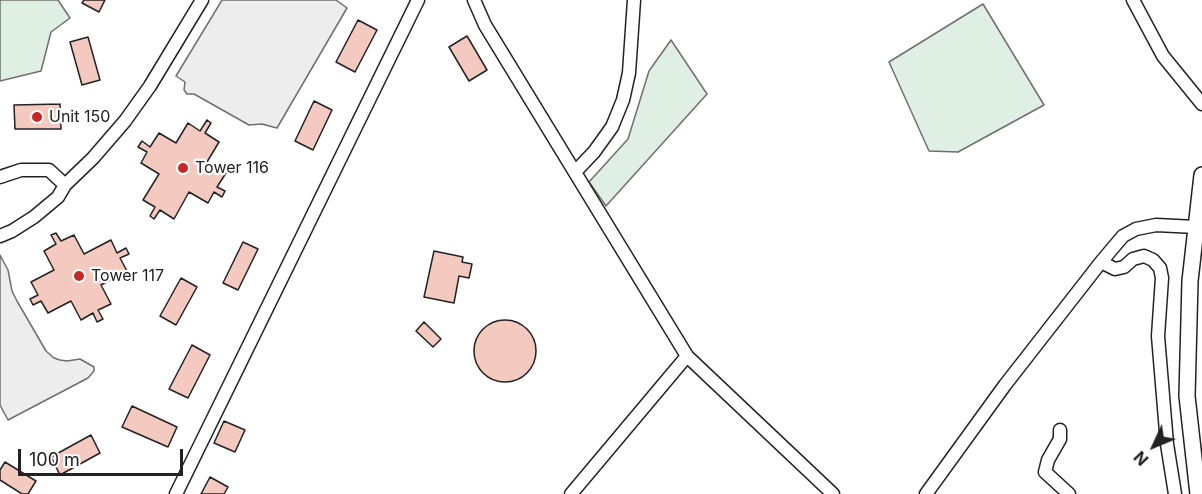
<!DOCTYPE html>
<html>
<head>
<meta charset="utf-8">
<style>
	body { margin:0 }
	#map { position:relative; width:1202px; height:494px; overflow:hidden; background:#fff; font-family:Inter,sans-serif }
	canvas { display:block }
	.north { position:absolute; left:1124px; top:416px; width:60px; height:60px; -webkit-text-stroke:4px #fff; paint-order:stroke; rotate:226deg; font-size:16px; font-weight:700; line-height:24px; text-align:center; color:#222 }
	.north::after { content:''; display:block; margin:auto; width:21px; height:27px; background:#222; clip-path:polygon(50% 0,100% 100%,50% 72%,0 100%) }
	.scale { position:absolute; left:18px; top:449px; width:165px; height:27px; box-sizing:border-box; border:3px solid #222; border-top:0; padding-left:8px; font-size:18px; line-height:21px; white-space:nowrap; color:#222; -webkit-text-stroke:4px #fff; paint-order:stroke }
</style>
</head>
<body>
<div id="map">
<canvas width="1202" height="494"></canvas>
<div class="north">N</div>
<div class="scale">100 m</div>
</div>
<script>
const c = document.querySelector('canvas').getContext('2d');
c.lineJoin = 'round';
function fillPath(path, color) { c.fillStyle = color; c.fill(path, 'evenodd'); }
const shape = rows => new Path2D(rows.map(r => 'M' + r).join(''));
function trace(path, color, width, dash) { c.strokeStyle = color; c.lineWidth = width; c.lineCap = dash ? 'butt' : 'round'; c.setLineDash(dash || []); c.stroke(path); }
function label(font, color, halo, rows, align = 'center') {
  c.font = font + ' Inter,sans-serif'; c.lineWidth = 4.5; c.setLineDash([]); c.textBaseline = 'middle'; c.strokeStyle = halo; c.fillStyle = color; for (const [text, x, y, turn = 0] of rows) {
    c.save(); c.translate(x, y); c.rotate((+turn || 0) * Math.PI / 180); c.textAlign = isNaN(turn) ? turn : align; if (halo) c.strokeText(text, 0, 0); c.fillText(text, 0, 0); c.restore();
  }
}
const green = shape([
	[0,0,58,0,70,18,51,32,41,71,0,81,0,0],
	[983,4,1044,105,958,152,929,151,889,62,983,4],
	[671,40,707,94,606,206,589,182,628,139,649,71,671,40]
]);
const parking = shape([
	[222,0,336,0,347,8,277,128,262,124,249,125,194,94,187,94,184,90,185,82,176,76,222,0],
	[0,255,8,270,12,291,17,301,46,351,54,358,60,360,67,361,80,359,94,367,94,371,88,378,8,420,0,405,0,255]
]);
const building = shape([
	[84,0,105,0,99,12,82,3,84,0],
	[358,20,377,30,355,72,336,62,358,20],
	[467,36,487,70,469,81,449,47,467,36],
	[88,37,100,80,82,85,70,42,88,37],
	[314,101,332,110,313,150,295,141,314,101],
	[60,104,61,129,15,129,14,105,60,104],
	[207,120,211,123,205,133,219,142,207,162,226,173,217,187,225,191,222,197,214,192,208,203,189,192,174,219,160,210,154,219,150,216,155,207,143,200,159,174,141,163,147,152,138,147,142,141,150,147,159,133,176,143,188,123,200,131,207,120],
	[56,233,61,241,74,235,84,254,111,240,117,253,126,248,129,254,120,258,127,271,101,285,111,304,98,310,103,319,97,322,93,313,81,320,71,301,48,313,41,301,33,305,30,299,38,295,31,282,54,270,44,251,56,244,51,235,56,233],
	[243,242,258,249,238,290,223,283,243,242],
	[434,251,463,257,462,262,472,264,469,278,459,276,454,303,424,297,434,251],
	[181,278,197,287,176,325,160,316,181,278],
	'474 351a31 31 0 1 1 62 0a31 31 0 1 1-62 0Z',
	[424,322,441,339,433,347,416,331,424,322],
	[192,345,210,355,188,398,169,389,192,345],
	[132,406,177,427,168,447,122,427,132,406],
	[224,421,245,430,235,452,214,443,224,421],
	[91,435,100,453,60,475,51,457,91,435],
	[5,462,36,481,28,494,22,494,0,480,0,470,5,462],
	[210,477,228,487,224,494,201,494,210,477]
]);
const minor = shape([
	[474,0,485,25,687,356,833,494],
	[1133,0,1163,56,1202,104],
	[575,172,594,152,612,127,623,100,629,73,634,0],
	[0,177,21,170,49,170,65,185],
	[0,236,12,231,34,217,58,197,65,185,93,158,125,121,150,86,202,0],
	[1101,262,1115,269,1124,267,1133,259,1144,256,1153,260,1160,268,1162,278,1158,336,1167,444,1175,494],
	[1060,430,1060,439,1048,460,1045,472,1069,494],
	[176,494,418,0],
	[571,494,687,356],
	[926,494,1005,385,1101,262,1123,236,1136,229,1156,225,1196,227]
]);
const major = shape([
	[1198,494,1187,396,1190,281,1202,175]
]);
const markers = [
	[37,117,6,"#c62828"],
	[183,168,6,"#c62828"],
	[79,276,6,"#c62828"]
];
const poiNames = [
	["Unit 150",49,117],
	["Tower 116",195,168],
	["Tower 117",91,276]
];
fillPath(green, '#e0efe3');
trace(green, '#6f6f6f', 1.5);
fillPath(parking, '#ededed');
trace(parking, '#6f6f6f', 1.5);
fillPath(building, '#f3c9c0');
trace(building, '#222', 1.5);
trace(minor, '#222', 15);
trace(major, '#222', 18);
trace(minor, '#fff', 12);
trace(major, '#fff', 15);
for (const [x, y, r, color] of markers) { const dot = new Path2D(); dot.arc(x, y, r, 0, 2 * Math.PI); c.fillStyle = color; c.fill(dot); trace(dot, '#fff', 2); }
label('16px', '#222', '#fff', poiNames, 'left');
</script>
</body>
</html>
